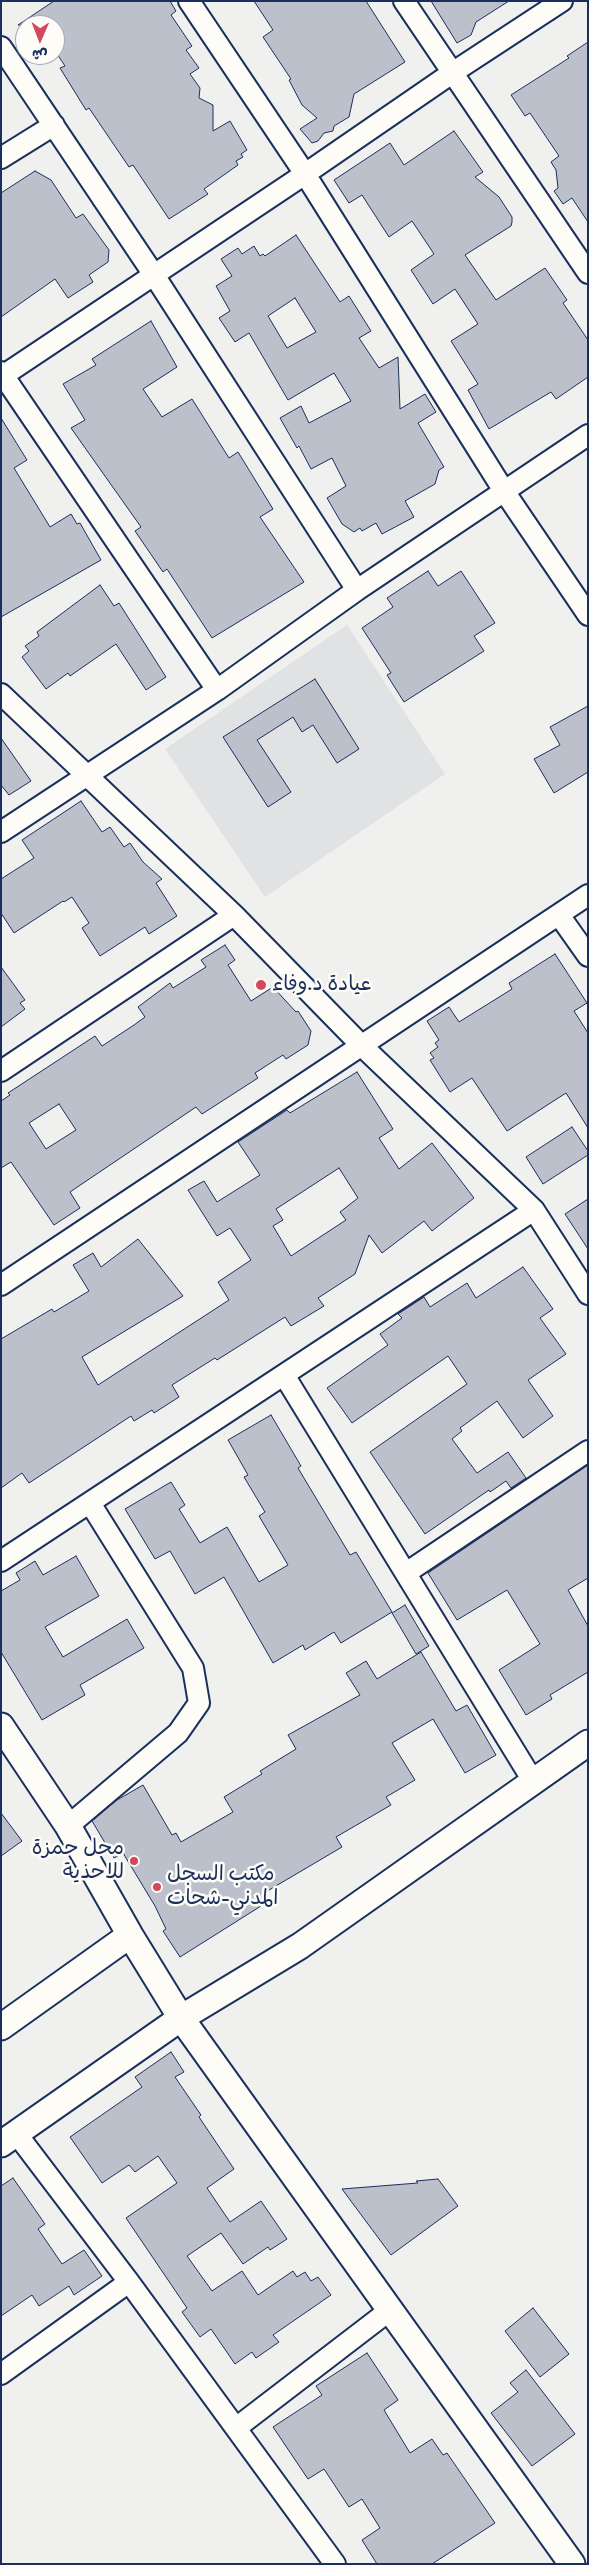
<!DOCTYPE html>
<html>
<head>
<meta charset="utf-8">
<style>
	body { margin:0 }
	#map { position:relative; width:589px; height:2565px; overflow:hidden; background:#f0f0ee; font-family:Itim,"Playpen Sans Arabic",sans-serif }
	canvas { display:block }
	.frame { position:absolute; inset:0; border:2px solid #1b2f5e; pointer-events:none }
	.north { position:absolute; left:15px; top:15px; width:50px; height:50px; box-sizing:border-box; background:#fdfcf7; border:1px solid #a3aaba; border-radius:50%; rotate:181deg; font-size:14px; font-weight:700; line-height:20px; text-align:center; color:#1b2f5e }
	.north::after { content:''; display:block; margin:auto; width:18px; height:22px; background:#d1495b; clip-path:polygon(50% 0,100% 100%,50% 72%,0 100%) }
</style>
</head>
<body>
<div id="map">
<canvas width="589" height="2565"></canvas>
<div class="frame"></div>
<div class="north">ش</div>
</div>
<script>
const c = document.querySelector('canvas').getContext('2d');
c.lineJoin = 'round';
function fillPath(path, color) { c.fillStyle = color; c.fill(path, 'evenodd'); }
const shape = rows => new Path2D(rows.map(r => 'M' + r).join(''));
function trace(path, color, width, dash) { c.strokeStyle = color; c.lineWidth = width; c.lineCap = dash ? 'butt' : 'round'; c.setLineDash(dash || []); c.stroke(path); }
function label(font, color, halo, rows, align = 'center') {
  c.font = font + ' Itim,"Playpen Sans Arabic",sans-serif'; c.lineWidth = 5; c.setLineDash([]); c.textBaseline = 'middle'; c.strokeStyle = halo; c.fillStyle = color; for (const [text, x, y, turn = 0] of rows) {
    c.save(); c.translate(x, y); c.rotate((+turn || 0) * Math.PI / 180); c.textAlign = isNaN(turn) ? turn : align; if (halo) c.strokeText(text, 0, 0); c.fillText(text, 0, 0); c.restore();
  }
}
const built = shape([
	[347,625,445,774,265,897,165,749]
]);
const building = shape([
	[54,1,170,1,176,11,171,15,192,46,186,50,199,68,190,74,200,88,199,98,213,105,213,131,230,121,247,150,241,154,243,157,236,161,238,165,204,189,208,194,169,219,133,165,129,167,89,108,86,110,60,68,65,66,55,51,55,25,18,25,54,1],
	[254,1,366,1,405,62,354,94,349,117,334,126,333,131,324,133,318,141,312,143,300,129,317,118,302,105,289,80,291,79,263,37,273,30,254,1],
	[431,1,509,1,476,22,471,35,457,43,431,1],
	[588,42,588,222,572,198,563,204,554,191,558,188,556,170,551,162,559,156,530,113,525,116,511,95,569,58,567,56,588,42],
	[454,131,483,172,475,177,499,197,512,217,512,222,511,226,465,255,496,300,545,268,567,300,563,303,588,340,588,377,556,399,551,392,489,429,468,390,478,384,451,341,478,324,455,289,433,304,411,270,434,254,412,221,389,237,362,195,349,203,334,180,390,143,404,165,454,131],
	[35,171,51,180,76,218,83,214,109,250,108,262,89,275,93,282,68,298,55,279,1,317,1,193,35,171],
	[296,235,340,302,349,296,371,331,359,338,379,368,398,357,400,409,425,394,436,412,418,423,444,467,439,470,435,484,405,501,414,517,382,534,376,523,362,531,360,528,354,532,342,524,327,498,346,486,332,458,311,469,299,446,297,448,280,418,301,406,309,423,351,401,334,373,288,400,249,333,235,342,219,318,230,311,216,286,232,276,221,259,238,248,242,254,254,246,260,256,263,254,265,256,296,235],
	[295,298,316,332,287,348,268,316,295,298],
	[151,321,177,367,143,389,162,417,192,399,229,458,238,452,273,509,260,517,304,582,212,638,167,569,163,572,135,531,141,527,71,428,85,420,63,384,96,365,92,359,151,321],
	[1,418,27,460,14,468,50,527,71,514,77,524,80,523,101,560,1,617,1,418],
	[428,571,438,586,461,571,495,623,474,636,484,651,404,702,387,675,391,673,362,628,393,607,387,598,428,571],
	[100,585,114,606,119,603,166,677,146,690,116,644,70,676,68,673,46,689,22,657,29,651,25,646,39,636,37,632,100,585],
	[315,679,359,749,337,763,313,725,302,732,293,717,257,740,291,792,268,807,223,737,315,679],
	[588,706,588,772,554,793,534,759,560,745,550,727,588,706],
	[1,738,31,781,9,795,1,785,1,738],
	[81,801,102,832,110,827,124,847,130,843,143,862,162,879,156,883,177,916,149,934,145,927,100,956,82,928,89,923,72,897,64,902,63,901,14,933,1,913,1,879,34,858,22,840,81,801],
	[225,945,235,960,228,965,251,1001,273,987,296,1012,298,1011,311,1031,308,1045,286,1059,283,1055,255,1073,258,1078,202,1114,196,1107,70,1192,80,1208,54,1225,11,1162,1,1168,1,1101,10,1095,8,1093,95,1036,102,1046,134,1025,145,1017,138,1007,170,983,173,988,206,967,201,960,225,945],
	[59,1104,76,1130,46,1149,29,1123,59,1104],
	[555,954,587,1003,574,1011,588,1033,588,1128,566,1093,507,1131,472,1078,450,1092,430,1060,434,1058,430,1053,438,1047,435,1043,439,1040,427,1021,449,1007,459,1022,512,989,509,983,555,954],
	[1,967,25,1000,20,1003,25,1009,1,1027,1,967],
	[357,1072,393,1129,379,1138,399,1169,432,1143,474,1198,432,1231,424,1221,382,1253,369,1235,355,1274,318,1298,324,1306,291,1326,285,1317,217,1360,215,1358,172,1385,179,1397,154,1413,152,1410,134,1421,131,1416,29,1483,22,1473,1,1488,1,1339,52,1309,54,1312,89,1291,73,1265,93,1253,101,1267,138,1239,183,1296,82,1357,98,1385,229,1300,218,1282,251,1260,230,1228,217,1236,188,1190,204,1181,217,1202,260,1175,238,1142,287,1110,290,1113,357,1072],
	[339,1168,358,1198,340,1212,346,1220,291,1256,273,1226,283,1220,276,1209,339,1168],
	[572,1127,588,1151,588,1155,543,1184,526,1157,572,1127],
	[588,1199,588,1249,565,1214,588,1199],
	[523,1267,553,1309,540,1318,566,1354,528,1380,553,1416,523,1438,497,1401,460,1428,462,1431,452,1439,477,1473,508,1452,526,1478,511,1488,506,1481,490,1492,489,1490,425,1534,370,1452,467,1384,448,1356,352,1423,327,1388,388,1345,380,1334,402,1318,398,1314,424,1297,430,1307,467,1283,476,1298,523,1267],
	[271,1415,301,1466,298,1468,350,1555,356,1552,392,1612,341,1643,334,1632,305,1650,303,1645,273,1663,224,1577,195,1594,170,1551,155,1559,125,1509,171,1482,185,1505,179,1509,200,1543,227,1527,259,1582,288,1565,259,1516,265,1512,244,1477,248,1475,228,1440,271,1415],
	[588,1465,588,1578,568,1590,588,1626,588,1672,550,1695,552,1699,526,1715,499,1670,540,1644,507,1590,457,1620,428,1573,588,1465],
	[76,1556,99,1596,45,1627,63,1657,127,1619,144,1648,80,1685,85,1695,42,1720,1,1652,1,1591,20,1580,16,1573,35,1561,43,1575,76,1556],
	[405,1605,429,1646,416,1654,392,1613,405,1605],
	[421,1652,456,1711,467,1705,496,1755,465,1773,433,1719,392,1743,415,1780,386,1797,391,1805,336,1837,342,1847,264,1893,269,1901,180,1957,163,1931,166,1929,155,1906,123,1853,114,1858,92,1821,117,1800,143,1785,172,1835,176,1833,181,1842,233,1812,224,1797,262,1774,260,1771,296,1749,288,1735,360,1695,346,1673,366,1661,377,1679,421,1652],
	[1,1813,22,1841,1,1856,1,1813],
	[171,2052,184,2072,175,2077,201,2115,199,2117,234,2169,207,2188,230,2222,261,2201,287,2239,270,2250,268,2247,243,2264,221,2233,187,2256,212,2291,242,2271,258,2295,293,2271,297,2277,305,2272,311,2281,318,2277,331,2295,273,2335,279,2342,256,2358,252,2352,235,2364,211,2329,200,2337,182,2312,187,2308,126,2218,177,2183,158,2156,135,2172,129,2165,102,2183,70,2137,142,2087,135,2077,171,2052],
	[13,2178,45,2224,38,2229,62,2264,84,2250,102,2276,74,2295,69,2286,39,2306,32,2295,1,2316,1,2186,13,2178],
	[438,2179,458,2206,391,2255,342,2189,418,2183,416,2181,438,2179],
	[533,2308,569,2354,540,2377,505,2331,533,2308],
	[367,2353,398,2400,384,2410,410,2453,432,2439,443,2455,447,2453,495,2523,432,2564,377,2564,362,2540,380,2528,362,2499,349,2507,324,2469,308,2479,273,2427,322,2395,316,2386,367,2353],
	[526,2370,575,2434,532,2466,491,2413,518,2392,510,2383,526,2370]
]);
const minor = shape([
	[189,1,305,174,504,491,588,615],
	[404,1,588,273],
	[1,47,154,275,357,590],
	[1,158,54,125],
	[1,372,217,690],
	[1,377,305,174,452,73,562,1],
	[1,694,234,915,362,1046,534,1210,588,1294],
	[1,832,217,690,357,590,588,435],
	[559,915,588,956],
	[1,1071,234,915],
	[1,1285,588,895],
	[284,1375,533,1781],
	[1,1561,534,1210],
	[406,1573,588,1451],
	[68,1826,178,1733,199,1703,193,1668,90,1503],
	[16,2133,129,2282,335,2564],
	[1,2374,129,2282],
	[236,2428,390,2310]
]);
const tertiary = shape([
	[1,1726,68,1826,130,1935,181,2018,572,2564],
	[1,2027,130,1935],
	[1,2144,181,2018,300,1946,588,1743]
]);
const markers = [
	[261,985,6,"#d1495b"],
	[134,1861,5,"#d1495b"],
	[157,1887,5,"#d1495b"]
];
const poiNames = [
	["عيادة د.وفاء",272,985],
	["محل حمزة",124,1849,"right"],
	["للاحذية",124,1873,"right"],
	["مكتب السجل",167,1875],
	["المدني-شحات",167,1899]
];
fillPath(built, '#e0e2e3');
fillPath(building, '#bbc0ca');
trace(building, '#1b2f5e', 1);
trace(minor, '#1b2f5e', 24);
trace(tertiary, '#1b2f5e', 29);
trace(minor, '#fdfcf7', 20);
trace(tertiary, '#fdfcf7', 25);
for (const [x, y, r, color] of markers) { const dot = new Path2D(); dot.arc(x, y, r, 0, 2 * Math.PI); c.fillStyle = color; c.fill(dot); trace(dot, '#fdfcf7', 2); }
label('21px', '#1b2f5e', '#fdfcf7', poiNames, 'left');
</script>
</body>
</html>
